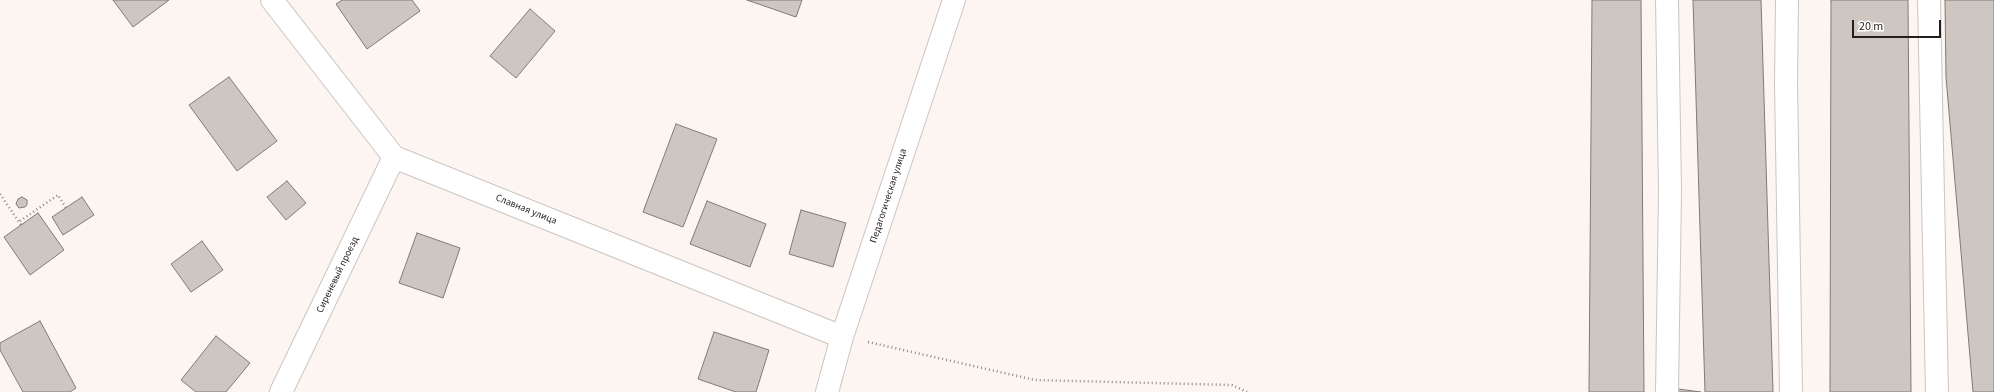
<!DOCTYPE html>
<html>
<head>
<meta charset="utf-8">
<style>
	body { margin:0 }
	#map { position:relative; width:1994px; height:392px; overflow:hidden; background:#fdf5f1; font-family:"Source Sans 3",sans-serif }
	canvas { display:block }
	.scale { position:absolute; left:1852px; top:20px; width:89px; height:18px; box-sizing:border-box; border:2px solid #211e1c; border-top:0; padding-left:5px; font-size:12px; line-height:14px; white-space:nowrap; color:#211e1c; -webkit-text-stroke:3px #fff; paint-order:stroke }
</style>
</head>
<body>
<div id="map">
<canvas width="1994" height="392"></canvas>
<div class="scale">20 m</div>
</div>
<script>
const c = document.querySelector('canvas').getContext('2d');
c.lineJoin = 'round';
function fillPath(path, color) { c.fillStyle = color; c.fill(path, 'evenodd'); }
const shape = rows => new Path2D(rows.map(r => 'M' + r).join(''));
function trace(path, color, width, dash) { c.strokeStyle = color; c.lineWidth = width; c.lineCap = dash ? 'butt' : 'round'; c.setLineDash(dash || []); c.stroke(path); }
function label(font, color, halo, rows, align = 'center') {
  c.font = font + ' "Source Sans 3",sans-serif'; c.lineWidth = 3.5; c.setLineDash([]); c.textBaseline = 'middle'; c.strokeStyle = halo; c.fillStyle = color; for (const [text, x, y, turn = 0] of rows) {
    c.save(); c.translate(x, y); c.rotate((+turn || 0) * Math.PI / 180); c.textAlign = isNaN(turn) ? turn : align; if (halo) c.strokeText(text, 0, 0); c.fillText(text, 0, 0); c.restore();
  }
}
const building = shape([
	[113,0,169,0,133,27,113,0],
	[342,0,412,0,420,11,367,49,336,4,342,0],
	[747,0,802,0,796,17,747,0],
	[1592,0,1641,0,1644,392,1589,392,1592,0],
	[1693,0,1761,0,1773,392,1705,392,1693,0],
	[1831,0,1908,0,1911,392,1830,392,1831,0],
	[1945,0,1994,0,1994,392,1973,392,1946,77,1945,0],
	[530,9,555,31,516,78,490,56,530,9],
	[229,77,277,141,237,171,189,105,229,77],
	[676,124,717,139,683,227,643,212,676,124],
	[287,181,306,203,286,220,267,197,287,181],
	[22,197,27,200,27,205,25,207,19,208,16,204,18,199,22,197],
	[82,197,94,215,63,235,52,217,82,197],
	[707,201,766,224,750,267,690,244,707,201],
	[801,210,846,223,833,267,789,254,801,210],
	[38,213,64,250,30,275,4,237,38,213],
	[417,233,460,248,443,298,399,283,417,233],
	[202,241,223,270,191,292,171,264,202,241],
	[40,321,76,388,70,392,23,392,0,350,0,343,40,321],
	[714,332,769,350,756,392,736,392,698,379,714,332],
	[216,336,250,363,226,392,196,392,181,380,216,336],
	[1678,389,1701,392,1678,392,1678,389]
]);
const path = shape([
	[0,194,21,225],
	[20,221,58,195,66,208],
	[868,342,1035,380,1232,385,1247,392]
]);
const minor = shape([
	[272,0,394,157,842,337],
	[1787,0,1786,83,1791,392],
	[1929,0,1937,392],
	[281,392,394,157],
	[827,392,842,337,954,0],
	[1667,392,1670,191,1667,0]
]);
const streetNames = [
	["Педагогическая улица",889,196,-72],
	["Славная улица",526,210,22],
	["Сиреневый проезд",338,275,-64]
];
fillPath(building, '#cec6c1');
trace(building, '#817a76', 1);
trace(minor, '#ccc5c0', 24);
trace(path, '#8d8784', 2.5, [1, 3]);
trace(minor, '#fff', 22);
label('10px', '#211e1c', '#fff', streetNames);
</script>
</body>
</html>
